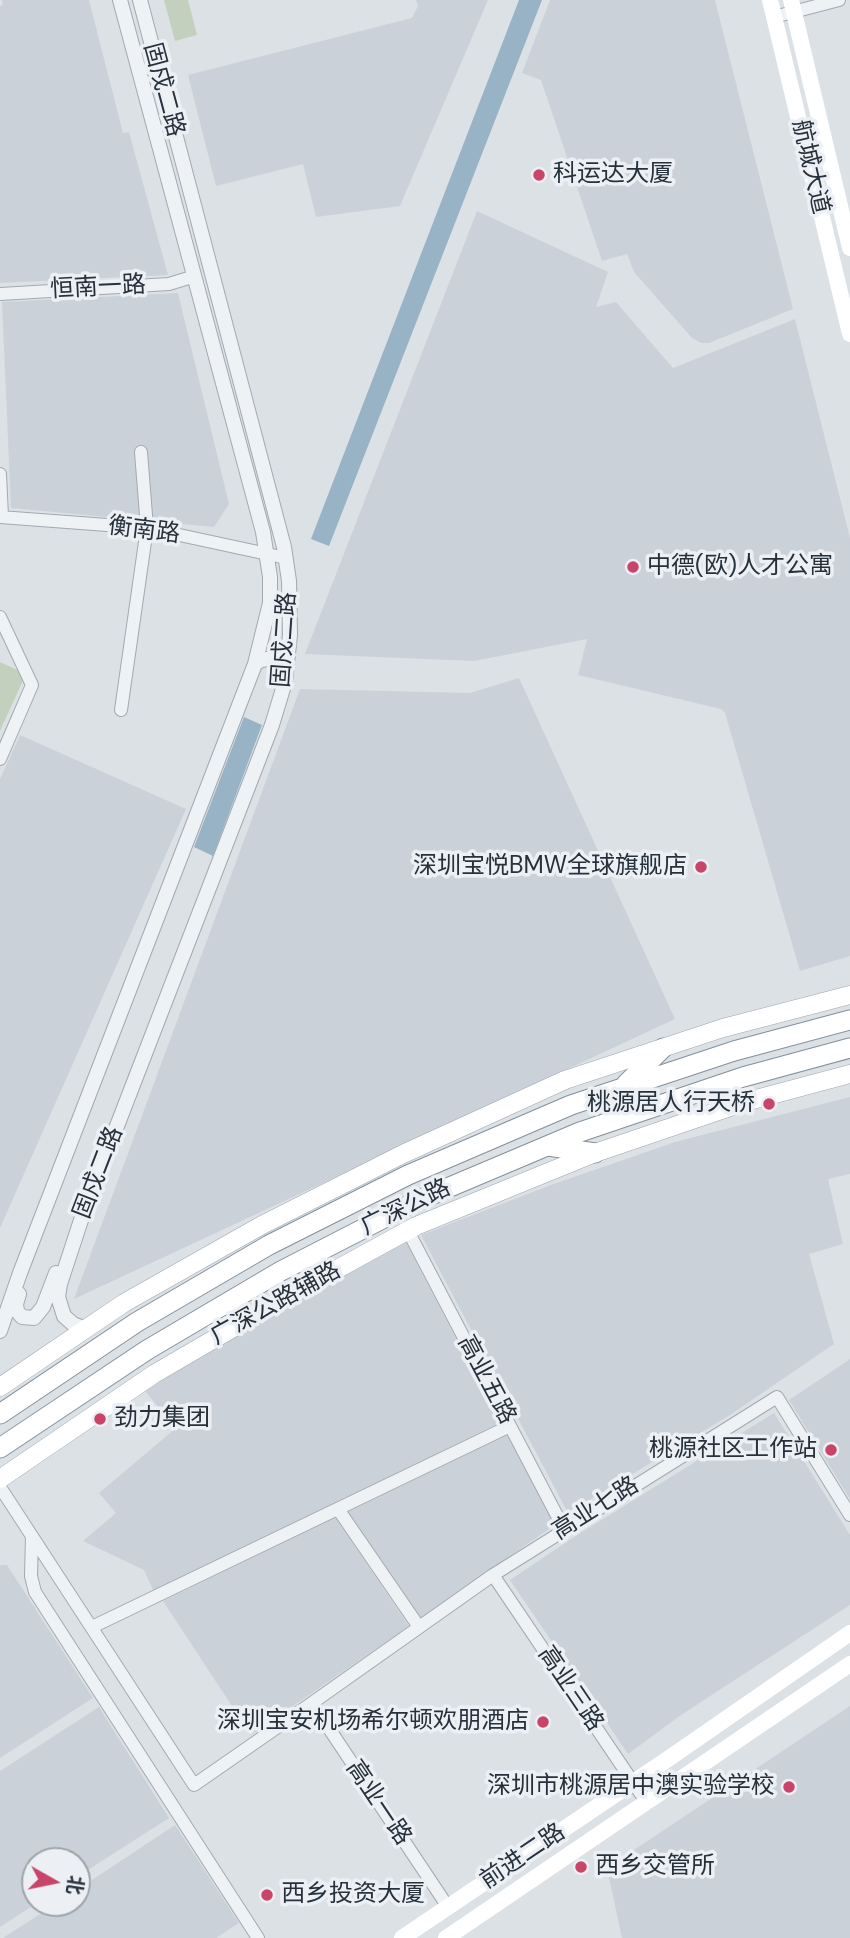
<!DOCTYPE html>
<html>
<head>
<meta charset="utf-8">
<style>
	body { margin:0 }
	#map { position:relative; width:850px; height:1938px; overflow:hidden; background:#dce1e6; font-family:"DM Sans","Noto Sans SC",sans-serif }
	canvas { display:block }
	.north { position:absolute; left:21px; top:1847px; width:70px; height:70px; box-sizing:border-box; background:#ecf0f4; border:2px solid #9da4aa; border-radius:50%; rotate:99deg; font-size:19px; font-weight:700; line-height:28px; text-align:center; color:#27313c }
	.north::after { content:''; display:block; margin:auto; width:24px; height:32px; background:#c84468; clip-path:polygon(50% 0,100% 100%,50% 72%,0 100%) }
</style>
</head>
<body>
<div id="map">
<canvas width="850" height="1938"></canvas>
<div class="north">北</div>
</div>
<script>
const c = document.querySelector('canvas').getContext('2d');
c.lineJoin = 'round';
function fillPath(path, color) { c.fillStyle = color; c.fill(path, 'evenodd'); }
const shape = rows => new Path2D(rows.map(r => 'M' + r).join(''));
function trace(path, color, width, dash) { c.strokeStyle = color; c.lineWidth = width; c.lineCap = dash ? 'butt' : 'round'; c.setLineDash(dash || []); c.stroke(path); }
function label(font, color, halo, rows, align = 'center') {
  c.font = font + ' "DM Sans","Noto Sans SC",sans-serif'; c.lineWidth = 7; c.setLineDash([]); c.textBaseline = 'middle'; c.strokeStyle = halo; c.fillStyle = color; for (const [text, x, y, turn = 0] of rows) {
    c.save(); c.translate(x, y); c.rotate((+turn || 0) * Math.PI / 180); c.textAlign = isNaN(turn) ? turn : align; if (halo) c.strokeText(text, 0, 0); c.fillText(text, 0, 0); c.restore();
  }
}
const built = shape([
	[2,0,89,0,123,133,129,132,168,275,0,283,0,6,3,5],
	[416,0,488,0,400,206,316,217,303,164,216,186,188,75,412,18,418,6],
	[550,0,715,0,793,309,709,343,701,343,692,338,634,272,627,254,602,261,541,80,522,73],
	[477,211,608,272,596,307,616,302,673,368,795,319,850,538,850,956,800,971,725,713,721,709,578,675,587,639,474,661,305,654],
	[178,293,229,504,214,527,11,508,2,302],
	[519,678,675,1019,74,1299,300,689,470,693],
	[20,735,186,809,0,1228,0,779],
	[850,1097,850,1174,828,1179,843,1244,809,1254,834,1344,730,1415,568,1513,421,1235,551,1185,675,1142],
	[405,1241,500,1423,154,1592,144,1570,83,1541,116,1513,99,1493,176,1428,145,1391,287,1304],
	[850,1359,850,1499,789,1400],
	[774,1413,850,1535,850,1605,681,1715,628,1754,510,1580,574,1537],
	[507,1435,555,1525,420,1618,347,1512],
	[335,1517,409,1626,251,1735,163,1601],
	[0,1565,7,1565,93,1698,0,1758],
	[850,1706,850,1938,622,1938,607,1868],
	[99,1707,169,1818,77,1877,77,1861,35,1861,35,1903,37,1903,0,1927,0,1771],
	[175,1825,239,1923,216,1938,3,1938,57,1903,77,1903,77,1890]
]);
const green = shape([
	[164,0,188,0,197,35,175,41],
	[0,662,26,674,0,731]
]);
const water = shape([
	[519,0,542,0,329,546,311,539],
	[244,717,262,725,213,856,194,847]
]);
const minor = shape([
	[774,17,839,0],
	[0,294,169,284,195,276],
	[0,474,2,516],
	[0,517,147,528,286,558],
	[0,617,32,685,0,759],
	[121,710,147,528,141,452],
	[408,1231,564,1529],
	[0,1487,194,1785,312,1703],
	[338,1509,419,1627],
	[32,1537,31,1576,35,1592,258,1938],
	[493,1575,647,1803],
	[92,1627,510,1426],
	[448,1907,312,1703,493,1575,777,1397,850,1515]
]);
const tertiary = shape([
	[255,664,261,660,274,658,284,666,286,674],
	[19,1294,16,1304,17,1311,22,1317,34,1318,43,1307,56,1273],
	[86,1329,73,1324,64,1316,58,1297,60,1284,83,1214,272,725,285,682,290,635,289,581,284,547,140,0],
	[0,1331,20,1273,255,664,270,603,270,577,263,532,120,0]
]);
const secondary = shape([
	[770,0,850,334],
	[791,0,850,248],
	[402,1938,665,1761,850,1633],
	[446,1938,850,1664]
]);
const primary = shape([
	[0,1387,124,1303,262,1225,403,1154,565,1080,723,1028,850,995],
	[0,1479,154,1374,288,1296,416,1226,595,1153,745,1102,850,1074]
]);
const trunk = shape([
	[626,1084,663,1048],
	[548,1146,595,1153],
	[0,1414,137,1322,269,1245,408,1175,571,1105,734,1051,850,1020],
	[0,1448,147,1350,281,1271,419,1200,580,1132,743,1077,850,1048]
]);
const markers = [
	[539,175,7,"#c84468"],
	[633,567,7,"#c84468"],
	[701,867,7,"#c84468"],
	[769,1104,7,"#c84468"],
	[100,1419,7,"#c84468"],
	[831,1450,7,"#c84468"],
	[543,1722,7,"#c84468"],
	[789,1787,7,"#c84468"],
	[581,1867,7,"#c84468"],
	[267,1895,7,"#c84468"]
];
const streetNames = [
	["固戍二路",163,90,75],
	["航城大道",810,167,77],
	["恒南一路",98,288,-3],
	["衡南路",144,531,7],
	["固戍二路",285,640,-86],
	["固戍二路",99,1173,-69],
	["广深公路",406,1208,-26],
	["广深公路辅路",276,1304,-29],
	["高业五路",486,1380,62],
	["高业七路",596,1509,-32],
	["高业三路",570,1689,56],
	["高业一路",378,1803,56],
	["前进二路",523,1857,-34]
];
const poiNames = [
	["科运达大厦",553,175],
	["中德(欧)人才公寓",647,567],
	["深圳宝悦BMW全球旗舰店",687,867,"right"],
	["桃源居人行天桥",755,1104,"right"],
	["劲力集团",114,1419],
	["桃源社区工作站",817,1450,"right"],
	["深圳宝安机场希尔顿欢朋酒店",529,1722,"right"],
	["深圳市桃源居中澳实验学校",775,1787,"right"],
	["西乡交管所",595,1867],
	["西乡投资大厦",281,1895]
];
fillPath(built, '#cbd1d8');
fillPath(green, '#c4d0be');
fillPath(water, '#98b3c5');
trace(minor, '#a2a9b0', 14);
trace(tertiary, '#a2a9b0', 16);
trace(primary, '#9ca7b1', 19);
trace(trunk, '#84909c', 21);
trace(minor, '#eff2f4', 12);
trace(tertiary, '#eff2f4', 14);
trace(secondary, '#fff', 16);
trace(primary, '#fff', 18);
trace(trunk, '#fff', 19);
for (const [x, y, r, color] of markers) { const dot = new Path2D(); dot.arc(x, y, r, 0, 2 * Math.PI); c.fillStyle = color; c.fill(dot); trace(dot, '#ecf0f4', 2.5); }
label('24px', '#27313c', '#ecf0f4', streetNames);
label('24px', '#27313c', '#ecf0f4', poiNames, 'left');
</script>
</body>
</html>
